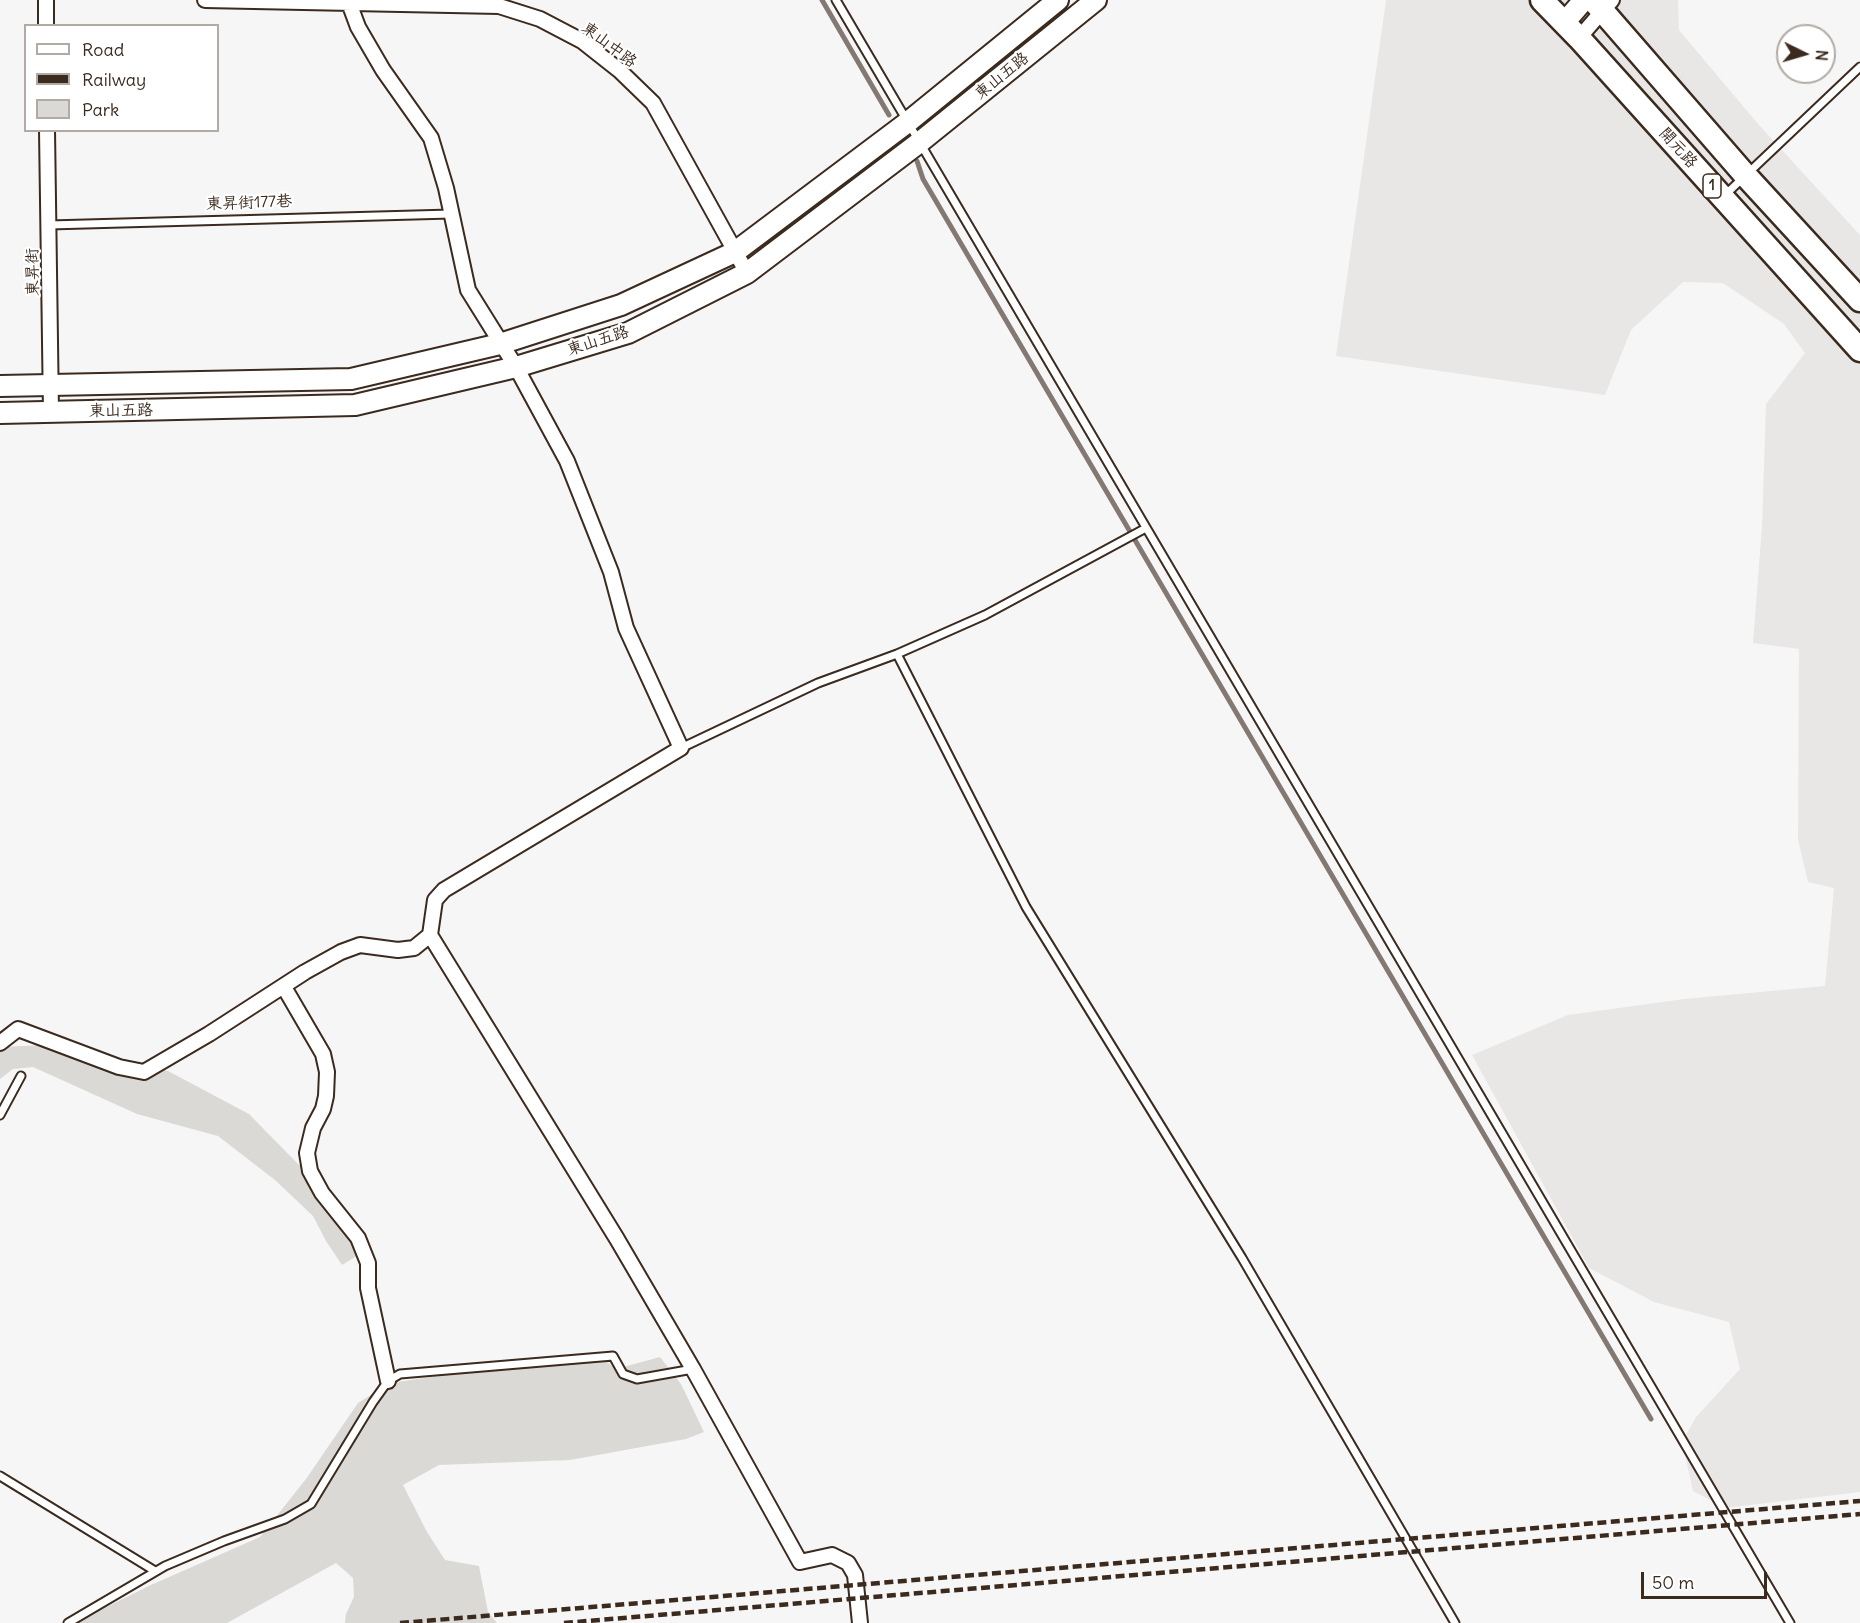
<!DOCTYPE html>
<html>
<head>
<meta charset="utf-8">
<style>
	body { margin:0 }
	#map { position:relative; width:1860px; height:1623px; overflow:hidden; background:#f7f6f6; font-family:Delius,sans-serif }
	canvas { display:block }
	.legend { position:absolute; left:24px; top:24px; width:195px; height:108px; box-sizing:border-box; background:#fff; border:2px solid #b1aaa5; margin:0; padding:8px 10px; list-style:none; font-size:18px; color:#3b2a1e }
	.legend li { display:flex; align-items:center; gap:12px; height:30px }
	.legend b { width:30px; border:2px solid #b1aaa5 }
	.north { position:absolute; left:1776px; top:24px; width:60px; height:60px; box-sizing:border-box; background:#fff; border:2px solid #b1aaa5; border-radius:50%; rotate:95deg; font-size:16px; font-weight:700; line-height:24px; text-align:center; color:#3b2a1e }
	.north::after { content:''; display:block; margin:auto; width:21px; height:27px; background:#3b2a1e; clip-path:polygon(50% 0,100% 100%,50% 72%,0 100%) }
	.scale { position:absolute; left:1641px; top:1572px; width:126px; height:27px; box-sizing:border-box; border:3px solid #3b2a1e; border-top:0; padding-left:8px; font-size:18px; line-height:21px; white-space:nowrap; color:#3b2a1e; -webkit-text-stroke:4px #fff; paint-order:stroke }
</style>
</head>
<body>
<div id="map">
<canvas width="1860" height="1623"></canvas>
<ul class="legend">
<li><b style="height:8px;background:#fff"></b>Road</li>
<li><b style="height:8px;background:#3b2a1e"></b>Railway</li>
<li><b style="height:16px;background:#dbd9d6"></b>Park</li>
</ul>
<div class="north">N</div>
<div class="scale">50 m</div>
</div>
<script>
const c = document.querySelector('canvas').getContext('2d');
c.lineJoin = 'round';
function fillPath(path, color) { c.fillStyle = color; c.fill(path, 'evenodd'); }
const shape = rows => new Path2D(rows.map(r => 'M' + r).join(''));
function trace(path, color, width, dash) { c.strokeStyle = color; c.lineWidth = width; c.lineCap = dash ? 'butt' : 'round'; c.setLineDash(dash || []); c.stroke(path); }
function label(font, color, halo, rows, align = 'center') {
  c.font = font + ' Delius,"LXGW WenKai TC",sans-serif'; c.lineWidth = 4.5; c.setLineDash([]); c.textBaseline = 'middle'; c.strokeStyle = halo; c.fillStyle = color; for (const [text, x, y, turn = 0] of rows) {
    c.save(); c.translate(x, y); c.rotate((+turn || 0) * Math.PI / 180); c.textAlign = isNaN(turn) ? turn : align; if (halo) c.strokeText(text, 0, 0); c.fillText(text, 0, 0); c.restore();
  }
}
const built = shape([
	[1386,0,1678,0,1679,30,1759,125,1860,235,1860,1492,1725,1508,1693,1491,1682,1442,1696,1417,1740,1369,1729,1322,1654,1302,1589,1268,1472,1055,1568,1015,1684,999,1825,986,1834,888,1808,882,1798,840,1799,649,1753,643,1762,526,1766,404,1805,353,1784,324,1723,283,1683,282,1631,330,1605,395,1336,356]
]);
const green = shape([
	[69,1044,168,1071,249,1114,299,1165,323,1178,345,1215,371,1247,342,1265,326,1241,313,1216,275,1180,218,1136,137,1114,33,1067,13,1069,0,1079,0,1047],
	[596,1353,616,1369,660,1357,681,1384,704,1432,686,1439,570,1460,439,1465,403,1485,427,1532,445,1560,479,1566,488,1612,497,1623,345,1623,346,1614,354,1597,353,1578,336,1563,227,1623,74,1623,151,1585,260,1537,306,1479,358,1403,390,1383]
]);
const stream = shape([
	[822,0,889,115],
	[917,161,923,179,1651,1419]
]);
const lane = shape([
	[836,0,1790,1623],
	[1725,195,1860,67],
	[49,225,451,214],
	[897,654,1026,907,1242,1258,1455,1623],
	[681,748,818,683,897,654,985,615,1146,528],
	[0,1115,21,1076],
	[0,1476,155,1571],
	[68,1623,165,1566,224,1541,285,1519,311,1504,373,1402,388,1381,400,1374,613,1356,623,1374,637,1379,693,1369]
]);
const street = shape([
	[46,0,46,26],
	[205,0,499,6,540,19,582,41,620,71,653,103,747,273],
	[348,0,358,27,383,70,431,138,446,188,468,290,516,367,567,461,611,572,626,628,681,748,444,890,435,900,430,935,617,1239,693,1369,800,1562,832,1555,848,1563,855,1575,860,1623],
	[1579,38,1612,0],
	[47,130,51,412],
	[284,987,323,1054,327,1072,326,1096,323,1109,313,1128,307,1153,310,1171,322,1193,358,1238,368,1263,368,1288,388,1381],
	[0,1043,18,1029,119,1067,144,1072,209,1034,305,972,341,952,360,945,398,950,414,948,430,935]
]);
const secondary = shape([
	[1564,23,1584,0],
	[0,386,351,379,500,344,621,305,735,252,908,122,1058,0],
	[0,413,355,405,516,367,628,333,747,273,920,142,1096,0]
]);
const primary = shape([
	[1542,0,1579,38,1860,350],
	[1593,0,1746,176,1860,300]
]);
const rail = shape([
	[400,1623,1860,1501],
	[564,1623,1860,1514]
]);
const shields = [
	[1712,186,18]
];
const shieldNames = [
	["1",1712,186]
];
const streetNames = [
	["東山中路",609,45,37],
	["東山五路",1002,76,-39],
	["開元路",1678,148,48],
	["東昇街177巷",249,203,-2],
	["東昇街",33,272,-91],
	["東山五路",598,341,-18],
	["東山五路",121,411,-1]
];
fillPath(built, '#e9e7e6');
fillPath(green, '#dbd9d6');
trace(stream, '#847972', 5);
trace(lane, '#3b2a1e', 11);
trace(street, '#3b2a1e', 18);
trace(secondary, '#3b2a1e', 24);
trace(primary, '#3b2a1e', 27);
trace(lane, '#fff', 7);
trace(street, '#fff', 14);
trace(secondary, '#fff', 20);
trace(primary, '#fff', 22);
trace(rail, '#3b2a1e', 4.5, [9, 4.5]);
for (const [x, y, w] of shields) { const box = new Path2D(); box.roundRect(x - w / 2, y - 12, w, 24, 4.5); c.fillStyle = '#fff'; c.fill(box); trace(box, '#3b2a1e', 1.5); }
label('bold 15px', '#3b2a1e', null, shieldNames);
label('16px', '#3b2a1e', '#fff', streetNames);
</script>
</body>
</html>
